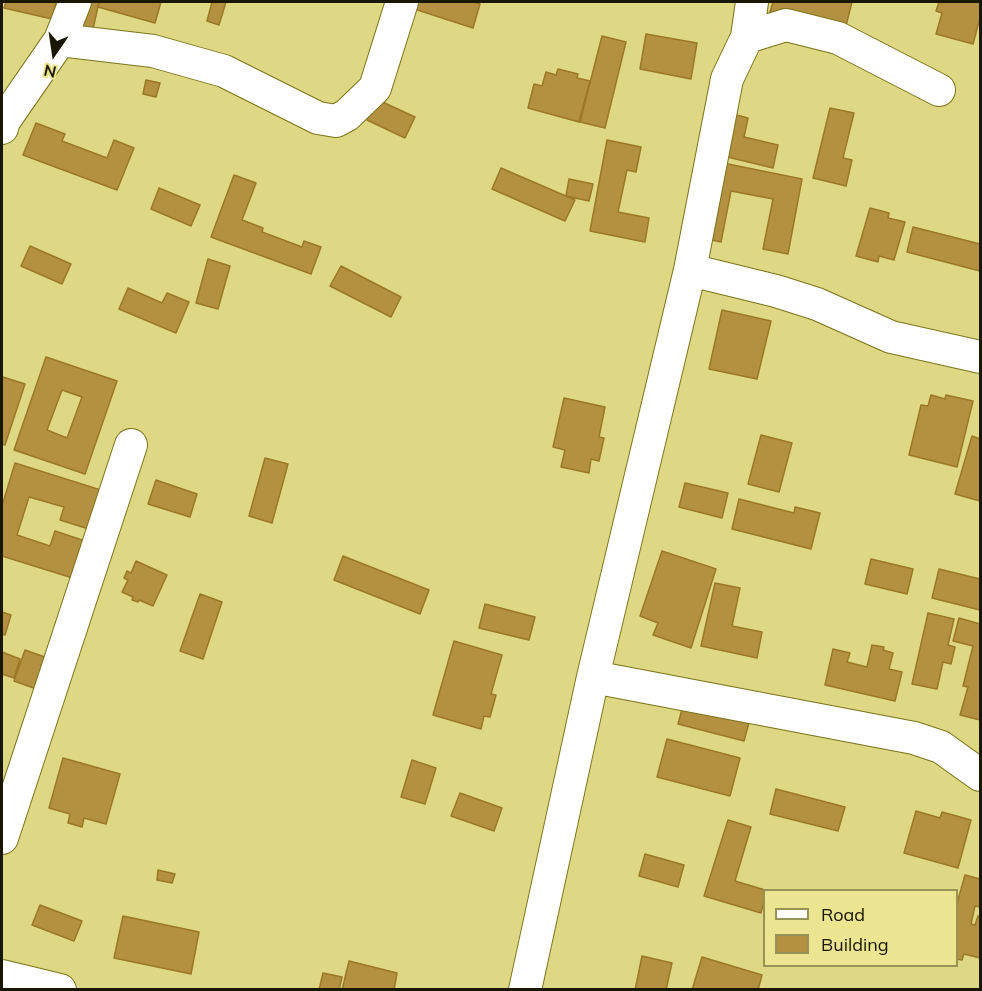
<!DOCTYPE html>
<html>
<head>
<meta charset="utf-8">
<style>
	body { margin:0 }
	#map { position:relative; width:982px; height:991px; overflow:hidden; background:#ded783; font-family:Mulish,sans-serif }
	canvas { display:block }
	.frame { position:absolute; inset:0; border:3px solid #191700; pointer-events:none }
	.legend { position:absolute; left:763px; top:889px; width:195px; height:78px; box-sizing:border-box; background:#ebe490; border:2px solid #979256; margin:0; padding:8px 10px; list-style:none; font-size:18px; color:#191700 }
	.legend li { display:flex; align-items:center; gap:12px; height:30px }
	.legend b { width:30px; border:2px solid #979256 }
	.north { position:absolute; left:24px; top:24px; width:60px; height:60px; -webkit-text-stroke:4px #ebe490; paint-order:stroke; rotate:193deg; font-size:16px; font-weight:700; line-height:24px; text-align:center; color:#191700 }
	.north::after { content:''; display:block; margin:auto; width:21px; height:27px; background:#191700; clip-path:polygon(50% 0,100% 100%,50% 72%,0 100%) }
</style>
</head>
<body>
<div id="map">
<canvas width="982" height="991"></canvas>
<div class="frame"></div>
<ul class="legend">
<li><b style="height:8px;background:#fff"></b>Road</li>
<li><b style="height:16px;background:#b49041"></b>Building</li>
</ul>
<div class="north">N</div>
</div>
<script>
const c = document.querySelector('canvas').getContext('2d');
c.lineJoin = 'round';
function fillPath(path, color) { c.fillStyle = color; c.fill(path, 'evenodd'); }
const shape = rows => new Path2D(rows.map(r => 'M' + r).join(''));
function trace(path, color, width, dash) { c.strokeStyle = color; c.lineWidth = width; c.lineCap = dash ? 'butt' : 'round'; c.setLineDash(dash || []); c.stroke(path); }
const building = shape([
	[6,2,56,2,52,19,4,8,6,2],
	[78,2,99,2,93,29,72,24,78,2],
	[99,2,161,2,155,23,98,7,99,2],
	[212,2,226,2,219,25,207,21,212,2],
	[406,2,473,2,480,4,473,28,405,6,406,2],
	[773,2,852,2,846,26,822,25,770,12,773,2],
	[939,2,980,2,980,18,973,44,936,34,942,13,936,11,939,2],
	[646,34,697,43,691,79,640,69,646,34],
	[602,36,626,42,605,128,580,122,602,36],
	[558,69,578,74,577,78,590,81,579,122,528,108,534,84,542,86,546,72,556,75,558,69],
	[146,80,160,83,156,97,143,94,146,80],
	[376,99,415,117,405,138,367,120,376,99],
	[830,108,854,113,843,158,852,160,846,186,813,178,830,108],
	[725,112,748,118,744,137,778,145,773,168,715,154,725,112],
	[36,123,65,134,62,141,107,158,114,140,134,148,117,190,23,155,36,123],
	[607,140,641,147,636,172,627,170,618,212,649,218,645,242,590,231,607,140],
	[713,161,802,179,788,254,763,249,773,199,731,191,721,242,698,237,713,161],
	[501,168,575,200,565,221,492,189,501,168],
	[234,175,256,183,242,220,263,228,262,232,302,247,304,241,321,247,311,274,211,237,234,175],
	[569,179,593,184,589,201,566,196,569,179],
	[159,188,200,205,191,226,151,209,159,188],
	[870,208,889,213,888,218,905,222,894,260,879,256,878,262,856,256,870,208],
	[913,227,980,244,980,271,907,252,913,227],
	[30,246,71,264,62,284,21,266,30,246],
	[208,259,230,266,218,309,196,303,208,259],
	[341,266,401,297,391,317,330,286,341,266],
	[128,288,162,303,167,293,189,302,176,333,119,309,128,288],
	[722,310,771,321,757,379,709,369,722,310],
	[46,357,117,381,85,474,14,450,46,357],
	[62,390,82,397,67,438,47,430,62,390],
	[3,377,25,384,5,445,2,444,2,383,3,377],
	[931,395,945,399,946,395,973,401,957,467,909,455,921,405,928,406,931,395],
	[564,398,605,407,599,437,604,438,599,461,591,459,589,473,561,467,565,450,553,447,564,398],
	[761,435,792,443,779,492,748,484,761,435],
	[972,436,980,439,980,501,955,494,972,436],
	[265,458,288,464,272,523,249,516,265,458],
	[15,463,107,492,95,531,60,520,64,507,29,497,17,535,50,546,55,531,91,543,79,580,2,556,2,506,15,463],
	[156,480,197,494,190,517,148,504,156,480],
	[685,483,728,493,722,518,679,507,685,483],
	[739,499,794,513,795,507,820,513,811,549,732,529,739,499],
	[662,551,716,569,691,648,653,635,658,623,640,616,662,551],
	[343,556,429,590,420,614,334,580,343,556],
	[871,559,913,569,907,594,865,584,871,559],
	[136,561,167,575,153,606,139,600,138,602,132,600,133,597,122,592,128,580,124,578,127,571,131,573,136,561],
	[939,569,980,579,980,610,932,598,939,569],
	[715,583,740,588,732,626,762,632,757,658,701,646,715,583],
	[200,594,222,602,203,659,180,651,200,594],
	[485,604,535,617,529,640,479,628,485,604],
	[2,612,11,615,5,635,2,634,2,612],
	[928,613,954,619,948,645,955,647,951,664,943,662,937,689,912,684,928,613],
	[959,618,980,624,980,720,960,715,968,687,963,686,973,646,953,641,959,618],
	[454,641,502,655,491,694,496,695,490,717,484,716,481,729,433,715,454,641],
	[872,645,884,647,883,650,893,653,889,669,902,672,895,701,825,685,833,649,850,653,847,662,867,667,872,645],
	[25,650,56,661,45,692,14,681,25,650],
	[2,652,20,659,14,678,2,674,2,652],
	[685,698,751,715,744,741,678,724,685,698],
	[667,739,740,758,730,796,657,777,667,739],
	[63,758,120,774,106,824,84,818,82,827,68,823,70,814,49,808,63,758],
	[412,760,436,768,425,804,401,797,412,760],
	[776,789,845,807,838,831,770,814,776,789],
	[460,793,502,808,494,831,451,816,460,793],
	[916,811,940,818,942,812,971,820,958,868,904,853,916,811],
	[728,820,751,827,735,881,765,890,764,901,761,913,704,896,728,820],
	[645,854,684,865,678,887,639,876,645,854],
	[158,870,175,874,172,883,157,880,158,870],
	[965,875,980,879,980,907,975,906,971,924,975,925,978,916,980,917,980,958,964,954,962,960,956,959,956,907,965,875],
	[40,905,82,921,74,941,32,925,40,905],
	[123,916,199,932,191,974,114,958,123,916],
	[642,956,672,963,666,990,635,990,642,956],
	[702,957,762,975,758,990,692,990,702,957],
	[349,961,397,973,394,990,342,990,349,961],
	[323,973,342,977,339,990,319,990,323,973]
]);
const minor = shape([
	[747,37,752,2],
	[60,40,153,51,224,71,318,118,336,121,347,115,375,88,402,2],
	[2,128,4,121,60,40,75,2],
	[690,270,776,291,817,304,891,337,980,357],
	[593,677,914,738,941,747,980,775],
	[2,838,131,445],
	[2,976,60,990],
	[525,990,593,677,690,270,727,79,747,37,786,25,838,38,939,90]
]);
fillPath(building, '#b49041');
trace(building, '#9b7826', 1.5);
trace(minor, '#7b741a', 34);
trace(minor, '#fff', 32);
</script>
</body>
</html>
